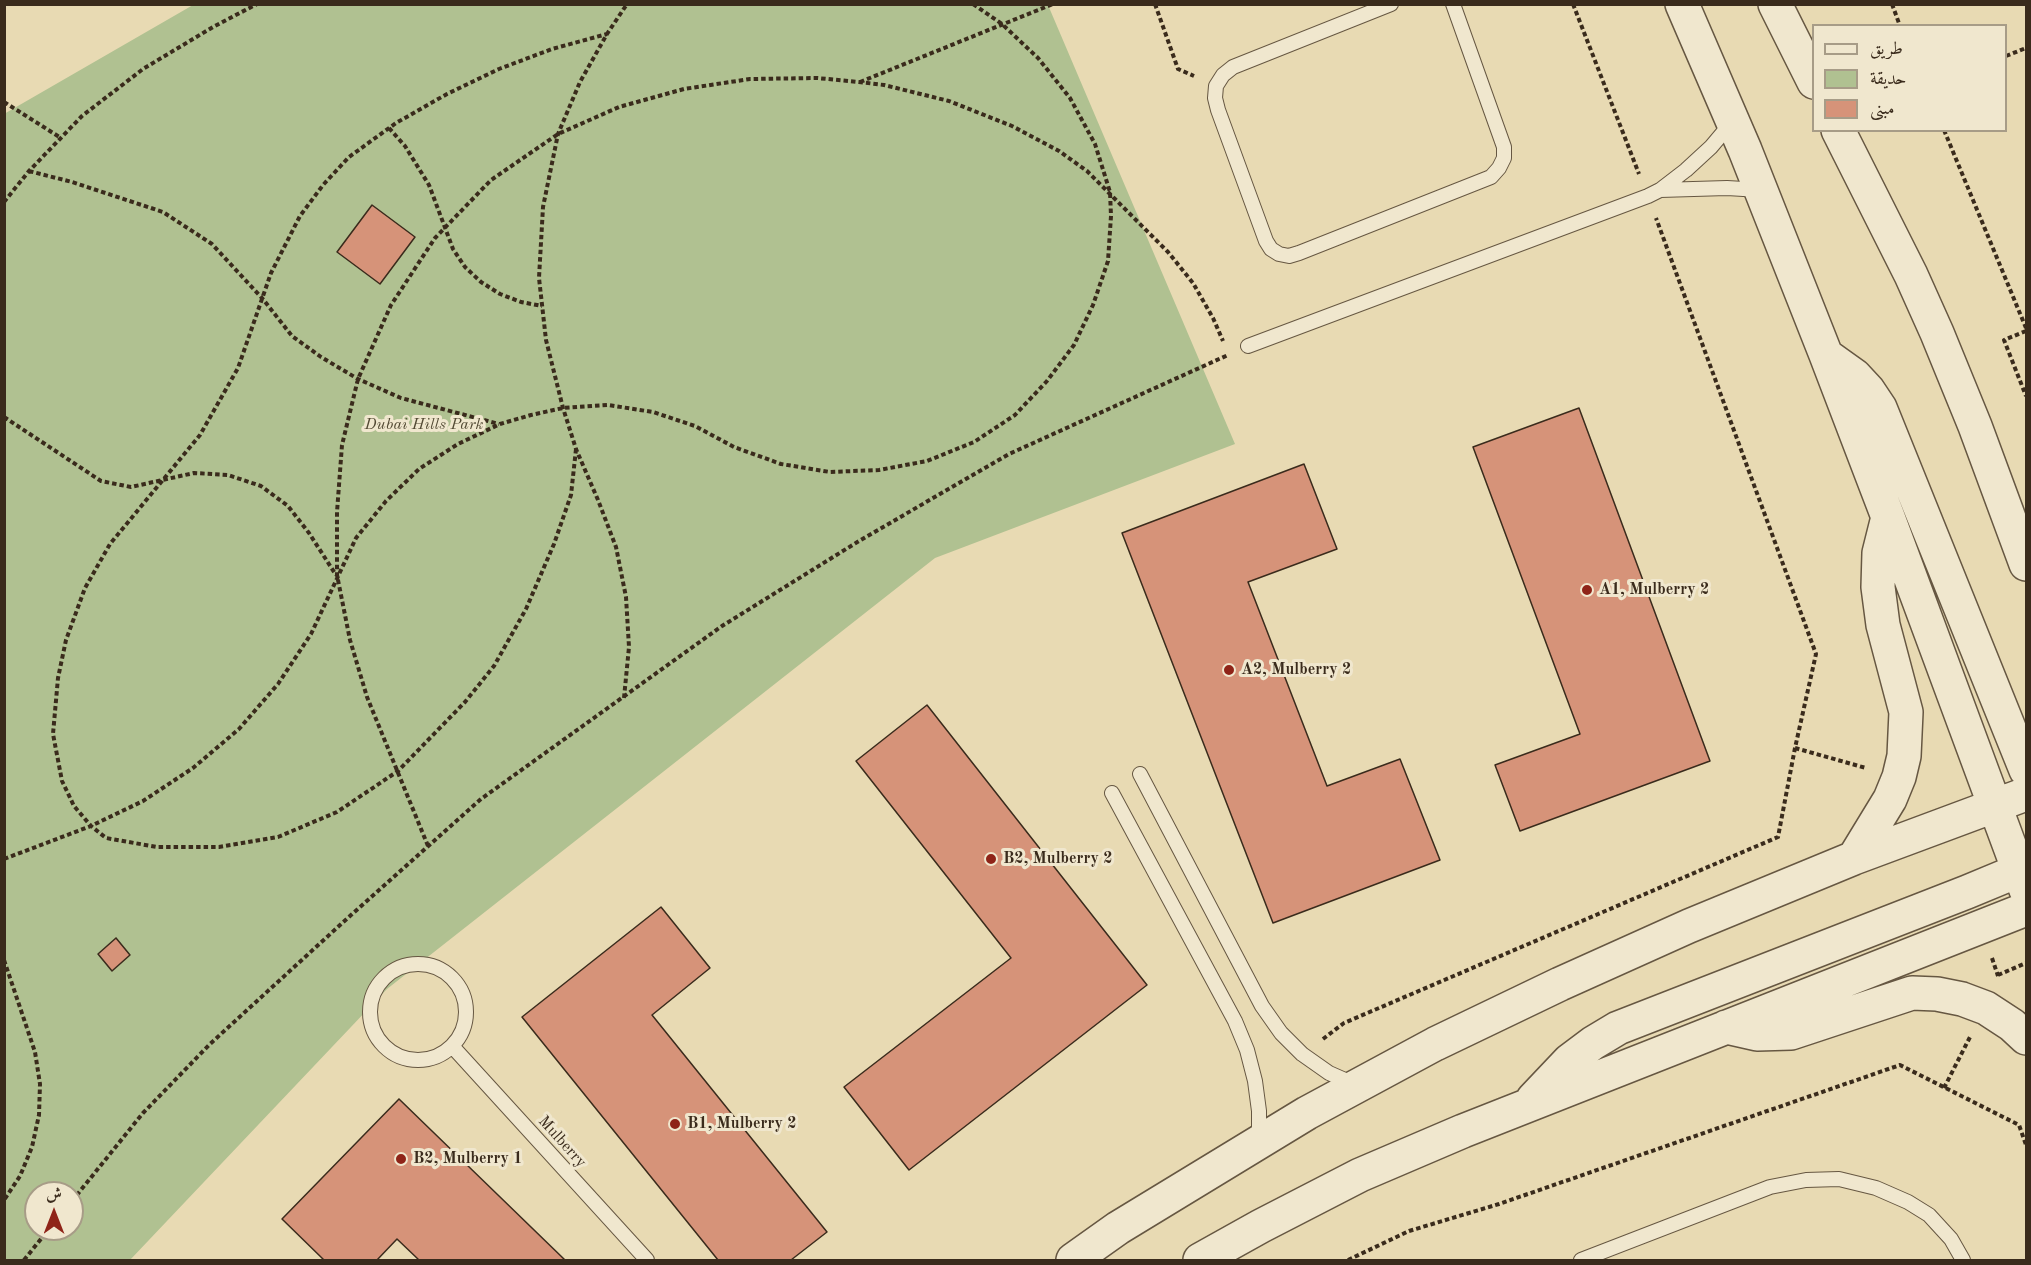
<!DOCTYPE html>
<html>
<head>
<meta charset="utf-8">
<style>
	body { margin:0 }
	#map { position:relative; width:2031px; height:1265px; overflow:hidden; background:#e8dab3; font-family:"Old Standard TT",Amiri,serif }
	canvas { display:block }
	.frame { position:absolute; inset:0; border:6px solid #3a2b1c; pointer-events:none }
	.legend { position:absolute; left:1812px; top:24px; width:195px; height:108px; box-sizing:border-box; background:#f0e7ce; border:2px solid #a79c87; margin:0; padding:8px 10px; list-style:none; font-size:18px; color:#3a2b1c }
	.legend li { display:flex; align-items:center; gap:12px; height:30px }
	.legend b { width:30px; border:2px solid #a79c87 }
	.north { position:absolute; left:24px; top:1181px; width:60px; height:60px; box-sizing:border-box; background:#f0e7ce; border:2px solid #a79c87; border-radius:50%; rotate:0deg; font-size:16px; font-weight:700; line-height:24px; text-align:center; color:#3a2b1c }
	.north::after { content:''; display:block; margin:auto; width:21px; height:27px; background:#8f2418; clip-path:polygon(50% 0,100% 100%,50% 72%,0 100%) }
</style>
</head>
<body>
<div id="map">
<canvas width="2031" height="1265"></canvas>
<div class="frame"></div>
<ul class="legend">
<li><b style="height:8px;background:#f0e7ce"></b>طريق</li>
<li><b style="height:16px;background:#b0c191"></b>حديقة</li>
<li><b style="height:16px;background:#d69379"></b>مبنى</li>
</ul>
<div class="north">ش</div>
</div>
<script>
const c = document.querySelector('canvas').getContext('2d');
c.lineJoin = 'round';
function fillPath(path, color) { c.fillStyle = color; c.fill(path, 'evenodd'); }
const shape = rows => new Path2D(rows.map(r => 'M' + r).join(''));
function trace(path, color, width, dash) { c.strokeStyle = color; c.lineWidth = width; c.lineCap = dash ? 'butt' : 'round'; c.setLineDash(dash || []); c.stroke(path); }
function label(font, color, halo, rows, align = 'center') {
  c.font = font + ' "Old Standard TT",serif'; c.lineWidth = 6; c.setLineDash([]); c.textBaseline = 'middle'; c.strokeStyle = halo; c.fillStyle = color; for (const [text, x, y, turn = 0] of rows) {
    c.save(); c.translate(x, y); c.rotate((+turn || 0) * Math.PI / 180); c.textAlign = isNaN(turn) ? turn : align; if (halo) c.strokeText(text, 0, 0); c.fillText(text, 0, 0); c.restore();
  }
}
const green = shape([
	[193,5,1048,5,1235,444,935,558,387,989,130,1260,5,1260,4,114],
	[36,1193,72,1193,72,1229,36,1229]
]);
const building = shape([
	[372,205,415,237,380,284,337,252,372,205],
	[1579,408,1710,761,1520,831,1495,765,1580,734,1473,447,1579,408],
	[1304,464,1337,549,1248,582,1327,786,1400,759,1440,860,1273,923,1122,533,1304,464],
	[927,705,1147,985,909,1170,844,1087,1011,958,856,761,927,705],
	[661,907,710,968,652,1015,827,1232,791,1260,718,1260,522,1017,661,907],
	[116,938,130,955,112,971,98,954,116,938],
	[399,1099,565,1260,419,1260,397,1239,377,1260,324,1260,282,1219,399,1099]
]);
const path = shape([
	[1155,4,1178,69,1194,76],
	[1573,4,1639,174],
	[1892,4,1900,26],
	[2006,56,2026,48],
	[860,82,1053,4],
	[4,102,61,138],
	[389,128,405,146,429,185,453,249,465,267,481,282,500,294,521,302,542,306],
	[1944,130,2026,328],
	[29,171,72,182,163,212,212,244,262,298,292,336,321,357,358,379,401,398,499,424],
	[4,202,29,171,82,116,143,69,213,27,257,4],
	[2026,331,2004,340,2026,396],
	[4,417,101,481,131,487,194,473,228,475,261,486,288,506,309,533,336,575],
	[576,449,571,495,554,544,526,609,494,666,465,702,398,771,337,812,278,837,219,847,157,847,106,838,91,826,74,806,62,781,53,734,58,678,66,640,85,588,110,544,200,435,238,368,271,273,300,216,323,185,349,157,396,123,447,94,499,69,552,49,607,34],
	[624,698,629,647,626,597,616,547,598,500,576,449,563,408,546,340,539,278,543,207,558,134,580,82,607,34,627,4],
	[1795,748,1866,768],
	[428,846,367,697,350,640,337,575,337,512,342,445,358,379,391,305,435,238,491,180,558,134,619,107,684,89,750,79,817,78,859,82,884,85,949,101,1012,126,1059,151,1087,171,1168,252,1193,283,1213,318,1223,341],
	[4,859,91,826,143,801,193,768,239,729,278,684,311,634,356,538,386,501,419,469,458,444,500,424,531,415,563,408,608,405,653,412,695,426,734,447,781,464,830,472,879,470,927,461,974,442,1015,415,1047,381,1074,345,1093,305,1108,261,1111,216,1110,192,1095,144,1070,98,1038,58,1002,24,973,4],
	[1992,958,1998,976],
	[4,960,35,1052,40,1084,39,1115,32,1147,20,1176,4,1200],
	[1998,975,2026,963],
	[1323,1039,1344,1023,1778,837,1795,748,1816,654,1656,218],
	[1944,1088,1970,1037],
	[72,1201,143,1113,210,1044,351,915,481,799,722,626,859,541,1009,454,1228,355],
	[24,1260,49,1229],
	[1348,1260,1409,1231,1499,1204,1900,1065,2019,1125,2026,1145]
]);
const service = shape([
	[1391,4,1233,67,1223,75,1216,86,1215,98,1218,110,1266,241,1271,249,1279,254,1289,256,1299,253,1491,177,1499,168,1504,158,1504,147,1453,4],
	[1660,190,1727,188,1760,190],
	[1248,346,1648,196,1660,190,1686,170,1711,147,1732,122],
	[1140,774,1262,1006,1281,1033,1302,1054,1329,1073,1354,1084],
	[1112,793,1235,1021,1247,1050,1255,1081,1259,1111,1259,1140],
	'370 1012a48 48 0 1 1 96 0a48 48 0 1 1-96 0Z',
	[452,1046,647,1260],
	[1581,1260,1770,1187,1806,1180,1839,1179,1876,1188,1908,1202,1929,1215,1951,1239,1963,1260]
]);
const tertiary = shape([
	[1682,4,1745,150,1826,355,1888,517,2026,890],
	[1775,4,1814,82],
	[1838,130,1911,275,1937,333,1975,426,2026,564],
	[1827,356,1855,376,1868,390,1880,408,2026,770],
	[1854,858,1890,799,1899,777,1904,756,1906,712,1883,625,1878,587,1879,553,1888,517],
	[1726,1027,1757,1034,1791,1033,1912,993,1937,994,1962,999,1986,1008,2012,1025,2026,1038],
	[1533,1099,1569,1061,1593,1043,1618,1028,1967,892,2020,870,2026,866],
	[1073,1260,1118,1228,1307,1113,1435,1044,1560,984,1689,926,1854,858,2026,794],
	[1200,1260,1261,1226,1360,1175,1463,1131,2026,909]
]);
const markers = [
	[1587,590,6,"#8f2418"],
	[1229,670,6,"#8f2418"],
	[991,859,6,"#8f2418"],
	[675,1124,6,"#8f2418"],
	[401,1159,6,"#8f2418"]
];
const parkNames = [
	["Dubai Hills Park",424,425]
];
const poiNames = [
	["A1, Mulberry 2",1599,590],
	["A2, Mulberry 2",1241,670],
	["B2, Mulberry 2",1003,859],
	["B1, Mulberry 2",687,1124],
	["B2, Mulberry 1",413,1159]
];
const streetNames = [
	["Mulberry",562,1142,48]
];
fillPath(green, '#b0c191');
fillPath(building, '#d69379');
trace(building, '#3a2b1c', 1.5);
trace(service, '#665742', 16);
trace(tertiary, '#665742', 36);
trace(path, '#3a2b1c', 4, [4.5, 3]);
trace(service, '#f0e7ce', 14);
trace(tertiary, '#f0e7ce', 33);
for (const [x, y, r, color] of markers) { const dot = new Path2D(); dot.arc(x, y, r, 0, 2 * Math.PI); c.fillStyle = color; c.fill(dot); trace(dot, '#f0e7ce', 2); }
label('italic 16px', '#524933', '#f0e7ce', parkNames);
label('bold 16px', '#3a2b1c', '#f0e7ce', poiNames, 'left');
label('16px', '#3a2b1c', '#f0e7ce', streetNames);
</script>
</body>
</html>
